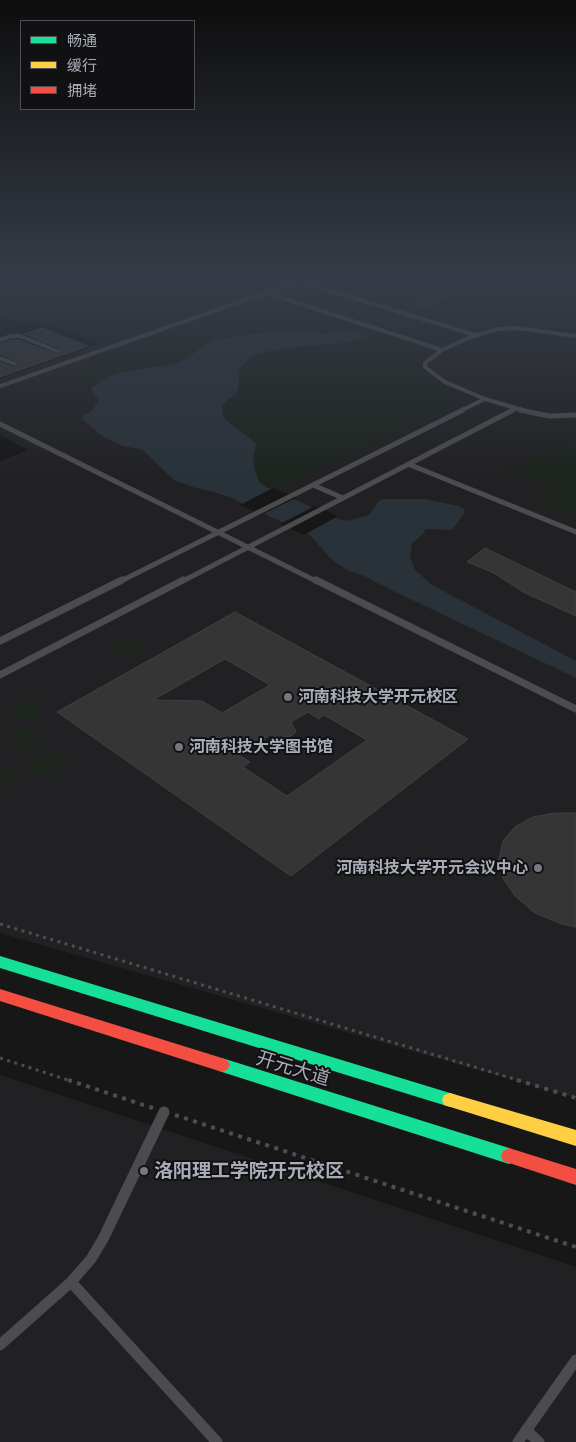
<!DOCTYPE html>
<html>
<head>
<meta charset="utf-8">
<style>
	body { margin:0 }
	#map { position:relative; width:576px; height:1442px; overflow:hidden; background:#171717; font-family:Cabin,"Noto Sans SC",sans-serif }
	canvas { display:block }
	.legend { position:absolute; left:20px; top:20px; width:175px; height:90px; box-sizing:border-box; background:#111113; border:1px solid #4d4f55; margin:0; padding:6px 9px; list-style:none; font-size:15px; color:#a8adb8 }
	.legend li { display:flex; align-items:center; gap:10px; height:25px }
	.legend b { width:25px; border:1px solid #4d4f55 }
</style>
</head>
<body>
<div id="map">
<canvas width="576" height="1442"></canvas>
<ul class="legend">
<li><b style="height:6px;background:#16e098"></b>畅通</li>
<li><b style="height:6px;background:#ffcf43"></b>缓行</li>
<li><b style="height:6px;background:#f24e42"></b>拥堵</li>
</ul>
</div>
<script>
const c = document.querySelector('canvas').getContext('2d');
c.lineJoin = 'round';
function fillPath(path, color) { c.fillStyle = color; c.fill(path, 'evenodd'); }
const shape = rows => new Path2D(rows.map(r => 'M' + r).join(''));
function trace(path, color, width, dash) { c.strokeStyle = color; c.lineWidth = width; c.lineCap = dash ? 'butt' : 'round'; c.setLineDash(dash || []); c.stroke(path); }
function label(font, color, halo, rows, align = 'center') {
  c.font = font + ' Cabin,"Noto Sans SC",sans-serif'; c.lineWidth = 4; c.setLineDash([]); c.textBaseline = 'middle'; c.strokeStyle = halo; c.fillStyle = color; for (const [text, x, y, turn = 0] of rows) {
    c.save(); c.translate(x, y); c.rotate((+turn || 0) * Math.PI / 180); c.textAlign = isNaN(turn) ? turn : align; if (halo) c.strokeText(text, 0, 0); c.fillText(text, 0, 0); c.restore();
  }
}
const built = shape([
	[0,278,576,278,576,1098,0,933,0,461,28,450,0,435,0,379,99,344,56,326,0,318],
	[0,1075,576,1267,576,1442,0,1442]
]);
const green = shape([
	[0,278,284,278,285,279,124,334,0,318],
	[278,301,423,348,426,351,415,362,414,365,438,384,459,392,464,396,462,400,287,486,280,484,270,489,259,482,255,471,253,456,256,447,255,442,230,424,224,417,223,404,235,396,239,384,238,370,250,358,267,351,294,347,343,343,366,337,350,330,327,334,298,331,234,336,205,345,189,357,174,364,119,373,93,387,92,391,68,380,62,382,57,379],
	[576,440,576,517,539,502,553,490,506,470],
	[142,639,139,652,115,655,112,642],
	[16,700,40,701,35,719,9,721],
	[35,728,42,744,17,753,9,732],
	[49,752,67,765,46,779,25,763],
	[12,769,22,778,0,792,0,774]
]);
const water = shape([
	[468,278,498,278,421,309,408,305,472,280],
	[350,330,367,337,343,343,294,347,267,351,250,358,238,370,239,384,237,392,223,404,222,411,224,417,230,424,255,442,256,446,253,456,255,471,259,482,270,489,339,519,347,521,369,515,379,501,384,499,425,499,458,506,464,509,465,512,452,530,427,529,423,531,425,532,412,543,410,556,415,570,432,585,576,661,576,678,381,585,367,577,347,570,330,558,311,536,229,497,211,491,192,487,174,480,143,450,123,446,102,436,83,420,83,415,90,412,99,401,92,391,92,387,107,377,119,373,174,364,189,357,205,345,215,340,252,334,298,331,327,334]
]);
const pier = shape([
	[273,488,296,498,261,515,240,505],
	[315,506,338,516,304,535,280,524]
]);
const building = shape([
	[42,328,88,346,0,377,0,362,15,368,19,364,16,361,0,354,0,344,12,340,19,340,56,354,60,354,59,348,24,334,42,328],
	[485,548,576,592,576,616,525,593,492,572,467,562,485,548],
	[235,612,468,739,291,876,57,712,235,612],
	[225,659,270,685,222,713,202,701,153,700,225,659],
	[308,712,319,719,324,715,367,740,287,796,243,767,250,762,239,755,270,735,280,738,291,736,296,732,291,722,308,712],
	[555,813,576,813,576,927,562,924,535,913,515,896,503,878,499,859,503,841,515,827,533,817,555,813]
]);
const pathFar2 = shape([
	[224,337,237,344,250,344,268,353]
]);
const pathFar1 = shape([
	[0,924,521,1081],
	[0,1058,71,1081]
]);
const path = shape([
	[68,1080,153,1108],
	[517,1080,576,1098],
	[175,1115,576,1247]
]);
const laneFar3 = shape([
	[288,278,475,335],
	[267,293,442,350],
	[0,340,11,336,20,336,57,351],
	[0,358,15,364],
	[0,386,308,278],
	[460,411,485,399],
	[510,411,515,409],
	[526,411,485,399,445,382,425,367,425,363,442,350,468,338,498,329,517,328,576,336]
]);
const laneFar2 = shape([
	[520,410,549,416,576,415],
	[0,424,318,582],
	[408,464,576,532],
	[313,485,343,498],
	[119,582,463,410],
	[181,582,513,410]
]);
const laneFar1 = shape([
	[316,580,576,709],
	[0,641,122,580],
	[0,675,183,580]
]);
const lane = shape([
	[71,1282,217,1442],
	[0,1345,71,1282,91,1259,103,1239,164,1112],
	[526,1430,539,1442],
	[518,1442,576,1360]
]);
const fast = shape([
	[0,956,450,1093,456,1095,458,1100,456,1105,450,1107,0,968,0,956],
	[222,1058,509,1148,515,1151,517,1156,515,1161,509,1164,222,1072,217,1070,214,1065,217,1060,222,1058]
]);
const slow = shape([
	[450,1093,576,1130,576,1146,444,1105,442,1100,444,1095,450,1093]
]);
const jam = shape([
	[0,989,222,1058,227,1060,230,1065,227,1070,222,1072,0,1001,0,989],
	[509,1148,576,1169,576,1185,503,1161,501,1156,503,1151,509,1148]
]);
const markers = [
	[288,697,5,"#757880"],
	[179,747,5,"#757880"],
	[538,868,5,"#757880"],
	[144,1171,5,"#757880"]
];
const poiNames = [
	["河南科技大学开元校区",298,697],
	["河南科技大学图书馆",189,747],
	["河南科技大学开元会议中心",528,868,"right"]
];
const nearStreetnames = [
	["开元大道",293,1069,17]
];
const nearPoinames = [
	["洛阳理工学院开元校区",154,1171]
];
fillPath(built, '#212123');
fillPath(green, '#1d241e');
fillPath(water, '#2a3239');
fillPath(pier, '#171717');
fillPath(building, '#353536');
trace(building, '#3f4043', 1);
trace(pathFar2, '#4d4e52', 1, [1, 2]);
trace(pathFar1, '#4d4e52', 3, [3, 4.5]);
trace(path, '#4d4e52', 4, [4, 5.5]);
trace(laneFar3, '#4b4c50', 4);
trace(laneFar2, '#4b4c50', 5);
trace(laneFar1, '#4b4c50', 7);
trace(lane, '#4b4c50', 11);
fillPath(fast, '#16e098');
fillPath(slow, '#ffcf43');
fillPath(jam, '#f24e42');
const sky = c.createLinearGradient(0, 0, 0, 480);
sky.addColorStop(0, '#0d0d0d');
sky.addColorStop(0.58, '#363c47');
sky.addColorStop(1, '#363c4700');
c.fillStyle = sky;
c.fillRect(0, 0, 576, 480);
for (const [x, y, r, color] of markers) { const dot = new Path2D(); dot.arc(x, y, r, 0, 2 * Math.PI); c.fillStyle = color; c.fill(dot); trace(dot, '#111113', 2); }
label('bold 16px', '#a8adb8', '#111113', poiNames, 'left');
label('19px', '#a8adb8', '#111113', nearStreetnames);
label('bold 19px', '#a8adb8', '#111113', nearPoinames, 'left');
</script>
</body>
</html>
